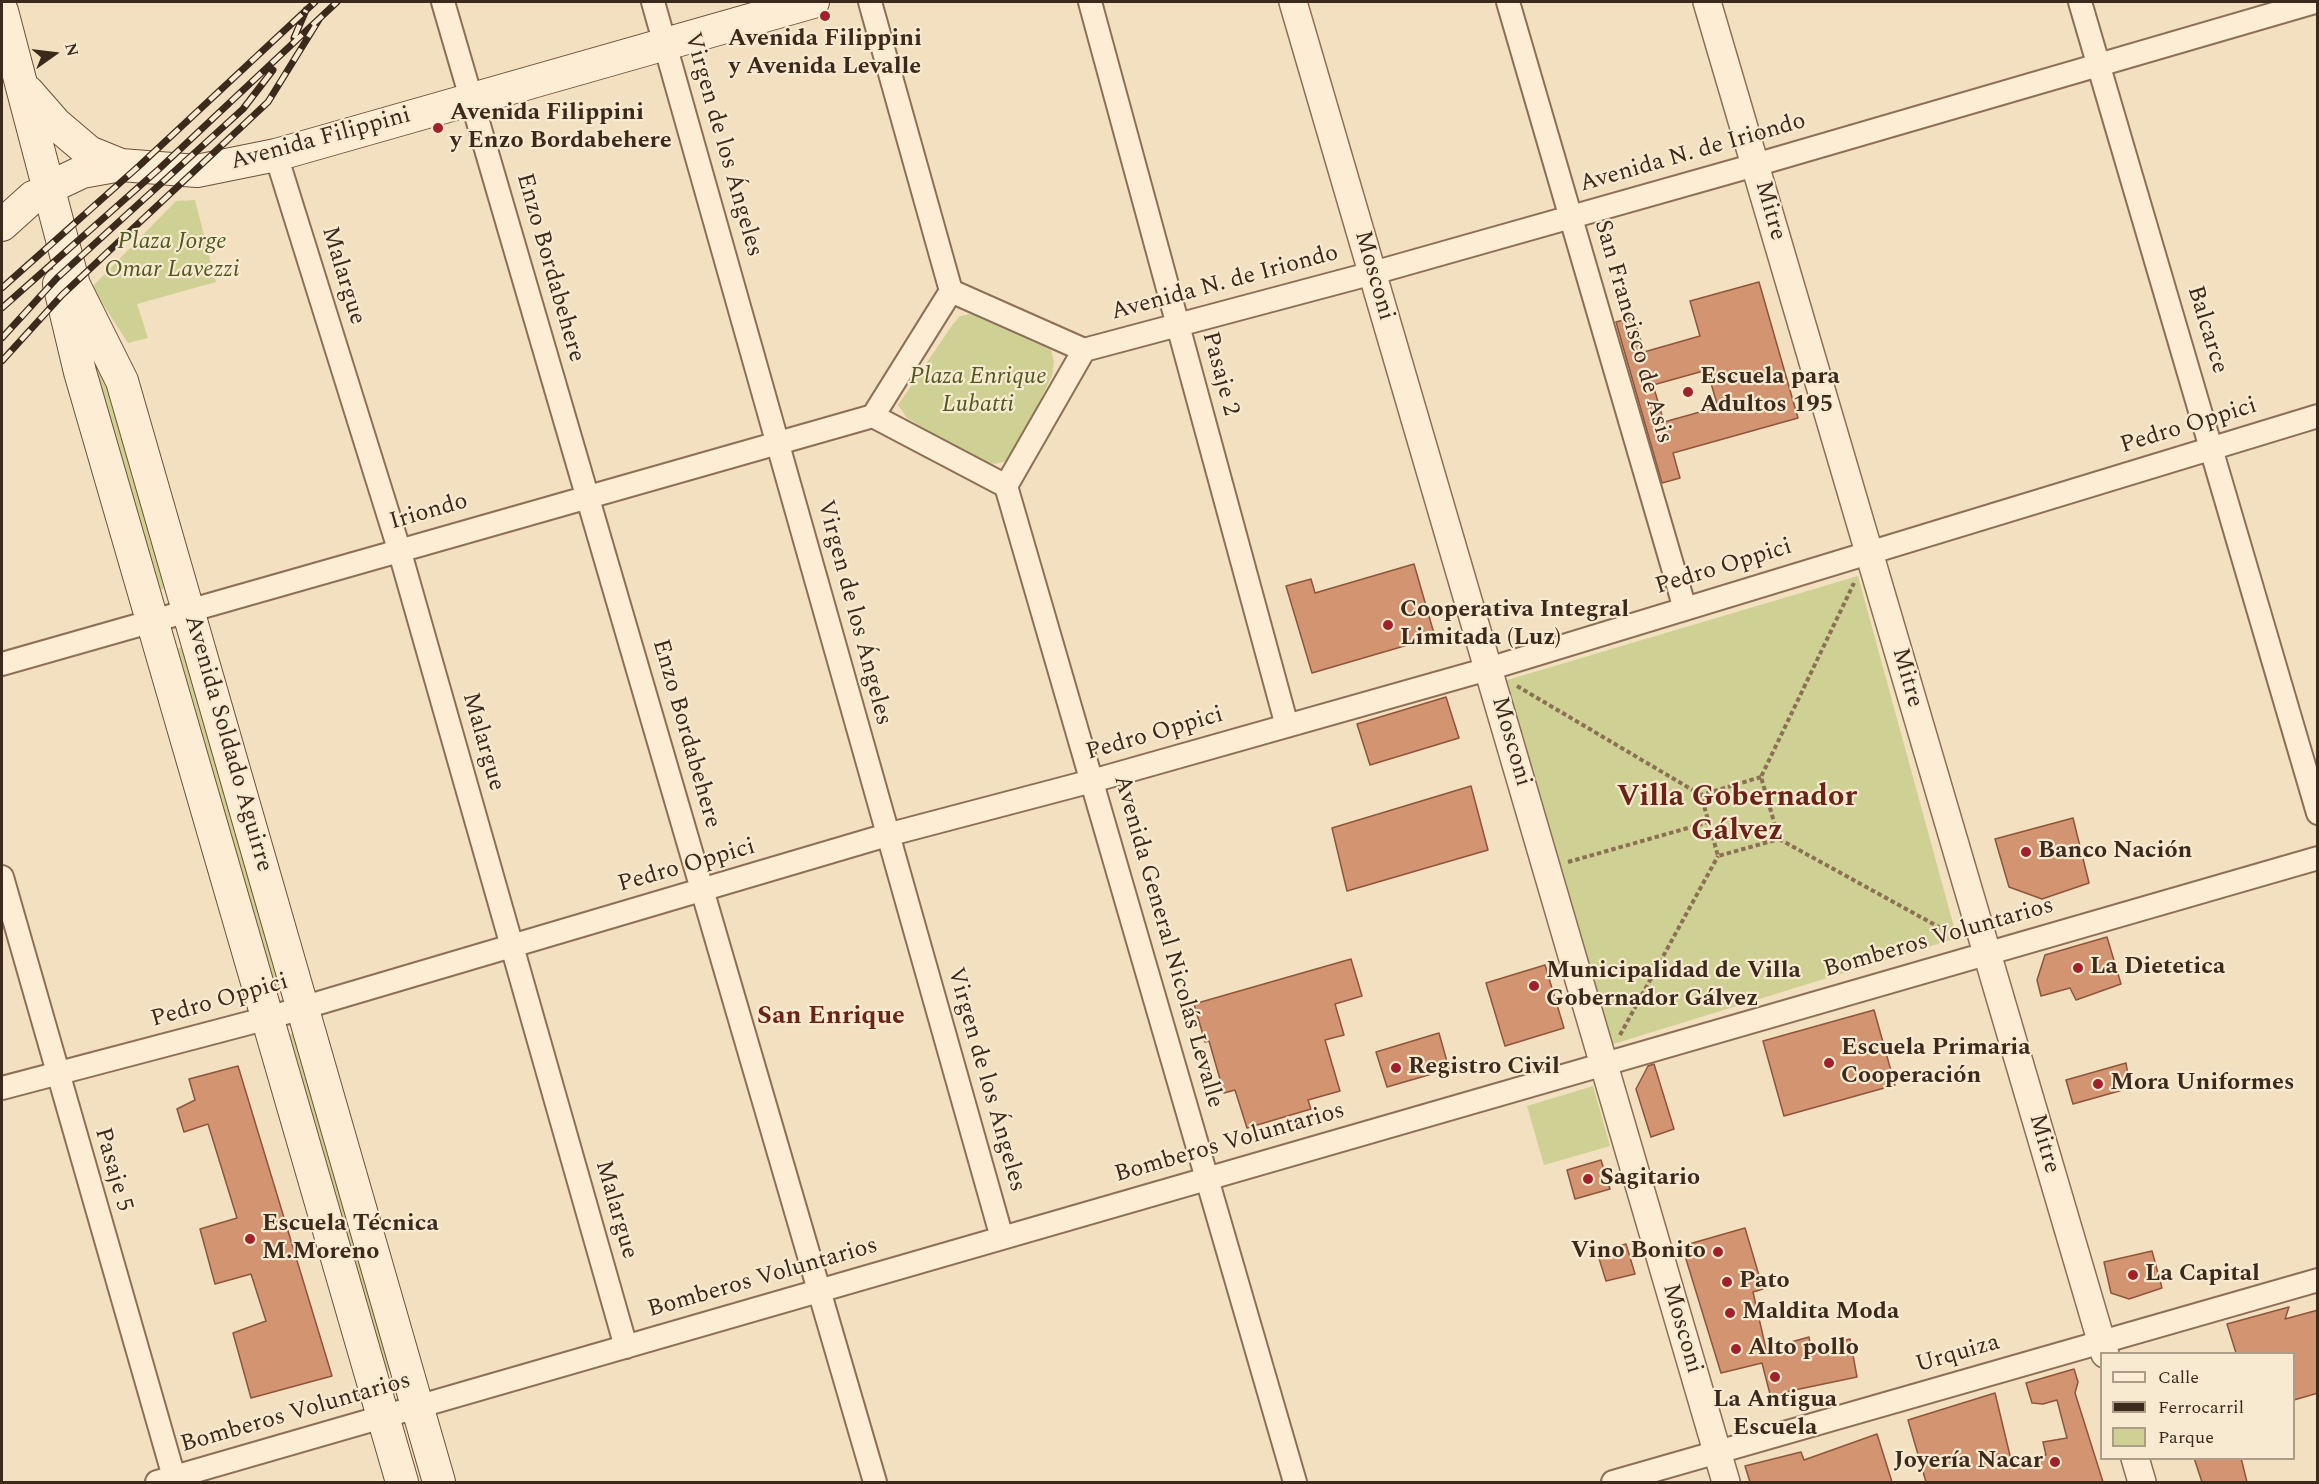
<!DOCTYPE html>
<html>
<head>
<meta charset="utf-8">
<style>
	body { margin:0 }
	#map { position:relative; width:2319px; height:1484px; overflow:hidden; background:#f2e0c0; font-family:Spectral,serif }
	canvas { display:block }
	.frame { position:absolute; inset:0; border:3px solid #3b291c; pointer-events:none }
	.legend { position:absolute; left:2100px; top:1352px; width:195px; height:108px; box-sizing:border-box; background:#f8ead0; border:2px solid #ac9d88; margin:0; padding:8px 10px; list-style:none; font-size:18px; color:#3b291c }
	.legend li { display:flex; align-items:center; gap:12px; height:30px }
	.legend b { width:30px; border:2px solid #ac9d88 }
	.north { position:absolute; left:24px; top:24px; width:60px; height:60px; -webkit-text-stroke:4px #f8ead0; paint-order:stroke; rotate:76deg; font-size:16px; font-weight:700; line-height:24px; text-align:center; color:#3b291c }
	.north::after { content:''; display:block; margin:auto; width:21px; height:27px; background:#3b291c; clip-path:polygon(50% 0,100% 100%,50% 72%,0 100%) }
</style>
</head>
<body>
<div id="map">
<canvas width="2319" height="1484"></canvas>
<div class="frame"></div>
<ul class="legend">
<li><b style="height:8px;background:#fcedd4"></b>Calle</li>
<li><b style="height:8px;background:#3b291c"></b>Ferrocarril</li>
<li><b style="height:16px;background:#ced193"></b>Parque</li>
</ul>
<div class="north">N</div>
</div>
<script>
const c = document.querySelector('canvas').getContext('2d');
c.lineJoin = 'round';
function fillPath(path, color) { c.fillStyle = color; c.fill(path, 'evenodd'); }
const shape = rows => new Path2D(rows.map(r => 'M' + r).join(''));
function trace(path, color, width, dash) { c.strokeStyle = color; c.lineWidth = width; c.lineCap = dash ? 'butt' : 'round'; c.setLineDash(dash || []); c.stroke(path); }
function label(font, color, halo, rows, align = 'center') {
  c.font = font + ' Spectral,serif'; c.lineWidth = 4.5; c.setLineDash([]); c.textBaseline = 'middle'; c.strokeStyle = halo; c.fillStyle = color; for (const [text, x, y, turn = 0] of rows) {
    c.save(); c.translate(x, y); c.rotate((+turn || 0) * Math.PI / 180); c.textAlign = isNaN(turn) ? turn : align; if (halo) c.strokeText(text, 0, 0); c.fillText(text, 0, 0); c.restore();
  }
}
const green = shape([
	[195,200,216,282,137,304,148,338,128,343,92,287,176,201],
	[74,301,106,365,166,588,157,590],
	[970,314,1051,350,1054,362,1052,376,1011,460,995,464,979,461,907,418,898,405,953,324,960,316],
	[1858,576,1957,938,1607,1046,1497,683],
	[182,647,187,652,279,984,271,986,175,650],
	[293,1033,299,1037,391,1370,383,1372,287,1035],
	[1593,1086,1610,1146,1544,1165,1527,1106]
]);
const building = shape([
	[1759,282,1798,418,1673,453,1680,478,1662,483,1616,322,1634,317,1644,352,1700,336,1690,301,1759,282],
	[1707,370,1718,407,1664,422,1653,385,1707,370],
	[1414,564,1435,637,1312,673,1286,586,1311,579,1315,593,1414,564],
	[1446,697,1459,738,1370,765,1357,724,1446,697],
	[1471,786,1488,850,1347,891,1332,828,1471,786],
	[2073,818,2089,883,2042,899,2009,887,1995,839,2073,818],
	[2107,937,2121,984,2076,1000,2070,988,2041,996,2037,980,2045,955,2107,937],
	[1351,959,1362,996,1335,1004,1344,1035,1325,1040,1340,1091,1308,1100,1311,1109,1247,1128,1235,1090,1224,1093,1209,1041,1205,1042,1194,1004,1351,959],
	[1545,965,1564,1028,1505,1046,1486,983,1545,965],
	[1874,1010,1895,1085,1784,1116,1763,1041,1874,1010],
	[1439,1033,1449,1069,1387,1087,1376,1052,1439,1033],
	[2126,1063,2130,1088,2073,1104,2066,1080,2126,1063],
	[1654,1064,1674,1129,1651,1137,1636,1089,1648,1066,1654,1064],
	[238,1066,332,1376,251,1398,233,1333,266,1321,251,1274,215,1284,200,1229,237,1218,208,1124,184,1132,177,1109,195,1100,189,1079,238,1066],
	[1601,1160,1610,1189,1575,1199,1567,1170,1601,1160],
	[1745,1228,1763,1289,1753,1292,1766,1349,1809,1337,1811,1350,1850,1339,1857,1377,1790,1391,1771,1398,1762,1363,1721,1373,1682,1246,1745,1228],
	[1626,1244,1635,1274,1606,1281,1597,1252,1626,1244],
	[2152,1251,2162,1288,2129,1299,2111,1293,2104,1262,2152,1251],
	[2289,1307,2285,1319,2318,1310,2318,1393,2294,1400,2294,1353,2236,1353,2227,1324,2289,1307],
	[2074,1369,2078,1382,2075,1393,2103,1482,1926,1482,1908,1420,1995,1393,2012,1464,2046,1455,2043,1442,2067,1438,2057,1400,2043,1404,2032,1403,2026,1383,2074,1369],
	[1877,1434,1892,1482,1750,1482,1745,1466,1801,1452,1804,1460,1877,1434],
	[2194,1458,2241,1458,2247,1482,2202,1482,2194,1458]
]);
const path = shape([
	[1517,686,1701,795],
	[1761,777,1701,795,1718,856,1779,839,1761,777,1854,583],
	[1779,839,1957,937],
	[1568,862,1709,822],
	[1620,1035,1718,856]
]);
const minor = shape([
	[443,2,875,1482],
	[653,2,1002,1238],
	[870,2,951,291],
	[1090,2,1287,726],
	[1508,2,1685,609],
	[2080,2,2318,813],
	[276,155,399,549,626,1347],
	[951,291,1084,350,1006,486,873,416,951,291],
	[1084,350,1373,273,1755,165,2315,2],
	[1006,486,1295,1482],
	[2,664,873,416],
	[2,877,174,1477],
	[2,1088,268,1018,887,835,1092,781,1488,669,2318,416],
	[157,1482,2318,858],
	[1613,1482,2318,1280]
]);
const tertiary = shape([
	[1293,2,1726,1482],
	[1707,2,2105,1354],
	[2135,1458,2142,1482]
]);
const secondary = shape([
	[2,11,74,285,122,381,439,1482],
	[28,92,56,124,89,152,121,165,197,171,276,155,813,2],
	[48,188,82,172,121,165],
	[2,225,33,197],
	[59,284,80,372,402,1482]
]);
const rail = shape([
	[294,38,306,10],
	[2,288,139,166,315,2],
	[2,308,159,169,337,2],
	[2,338,57,278,243,109,273,70],
	[2,361,62,295,268,102,320,18]
]);
const markers = [
	[825,16,6,"#a1212a"],
	[438,128,6,"#a1212a"],
	[1688,392,6,"#a1212a"],
	[1388,625,6,"#a1212a"],
	[2026,852,6,"#a1212a"],
	[2078,968,6,"#a1212a"],
	[1534,986,6,"#a1212a"],
	[1829,1063,6,"#a1212a"],
	[1396,1068,6,"#a1212a"],
	[2098,1084,6,"#a1212a"],
	[1588,1179,6,"#a1212a"],
	[250,1239,6,"#a1212a"],
	[1718,1252,6,"#a1212a"],
	[2133,1275,6,"#a1212a"],
	[1727,1282,6,"#a1212a"],
	[1730,1313,6,"#a1212a"],
	[1736,1349,6,"#a1212a"],
	[1775,1377,6,"#a1212a"],
	[2055,1462,6,"#a1212a"]
];
const poiNames = [
	["Avenida Filippini",825,40,"center"],
	["y Avenida Levalle",825,68,"center"],
	["Avenida Filippini",450,114],
	["y Enzo Bordabehere",450,142],
	["Escuela para",1700,378],
	["Adultos 195",1700,406],
	["Cooperativa Integral",1400,611],
	["Limitada (Luz)",1400,639],
	["Banco Nación",2038,852],
	["La Dietetica",2090,968],
	["Municipalidad de Villa",1546,972],
	["Gobernador Gálvez",1546,1000],
	["Escuela Primaria",1841,1049],
	["Cooperación",1841,1077],
	["Registro Civil",1408,1068],
	["Mora Uniformes",2110,1084],
	["Sagitario",1600,1179],
	["Escuela Técnica",262,1225],
	["M.Moreno",262,1253],
	["Vino Bonito",1706,1252,"right"],
	["La Capital",2145,1275],
	["Pato",1739,1282],
	["Maldita Moda",1742,1313],
	["Alto pollo",1748,1349],
	["La Antigua",1775,1401,"center"],
	["Escuela",1775,1429,"center"],
	["Joyería Nacar",2043,1462,"right"]
];
const streetNames = [
	["Avenida Filippini",321,140,-15],
	["Virgen de los Ángeles",722,145,74],
	["Avenida N. de Iriondo",1693,154,-16],
	["Mitre",1769,211,74],
	["Enzo Bordabehere",549,268,74],
	["Malargue",342,276,73],
	["Mosconi",1373,276,74],
	["Avenida N. de Iriondo",1225,284,-15],
	["Balcarce",2206,330,73],
	["San Francisco de Asis",1632,332,74],
	["Pasaje 2",1219,374,75],
	["Pedro Oppici",2189,427,-17],
	["Iriondo",429,513,-16],
	["Pedro Oppici",1724,568,-17],
	["Virgen de los Ángeles",853,613,75],
	["Mitre",1906,678,74],
	["Enzo Bordabehere",685,734,74],
	["Pedro Oppici",1155,735,-16],
	["Malargue",482,742,74],
	["Mosconi",1510,742,74],
	["Avenida Soldado Aguirre",227,744,74],
	["Pedro Oppici",687,867,-16],
	["Bomberos Voluntarios",1939,939,-16],
	["Avenida General Nicolás Levalle",1167,942,74],
	["Pedro Oppici",220,1002,-16],
	["Virgen de los Ángeles",985,1080,74],
	["Bomberos Voluntarios",1230,1144,-16],
	["Mitre",2043,1144,74],
	["Pasaje 5",112,1170,74],
	["Malargue",615,1210,74],
	["Bomberos Voluntarios",763,1279,-16],
	["Mosconi",1681,1329,74],
	["Urquiza",1958,1355,-16],
	["Bomberos Voluntarios",296,1414,-16]
];
const parkNames = [
	["Plaza Jorge",172,243],
	["Omar Lavezzi",172,271],
	["Plaza Enrique",978,378],
	["Lubatti",978,406]
];
const neighbourhoodNames = [
	["San Enrique",831,1018]
];
const districtNames = [
	["Villa Gobernador",1737,799],
	["Gálvez",1737,833]
];
fillPath(green, '#ced193');
fillPath(building, '#d39472');
trace(building, '#8e553a', 1.5);
trace(minor, '#8d6f56', 26);
trace(tertiary, '#8d6f56', 30);
trace(secondary, '#6e5039', 34);
trace(path, '#8d6f56', 4, [4.5, 3]);
trace(minor, '#fcedd4', 22);
trace(tertiary, '#fcedd4', 27);
trace(secondary, '#fcedd4', 32);
trace(rail, '#3b291c', 7);
trace(rail, '#f8ead0', 4.5, [14]);
for (const [x, y, r, color] of markers) { const dot = new Path2D(); dot.arc(x, y, r, 0, 2 * Math.PI); c.fillStyle = color; c.fill(dot); trace(dot, '#f8ead0', 2); }
label('bold 24px', '#3b291c', '#f8ead0', poiNames, 'left');
label('24px', '#3b291c', '#f8ead0', streetNames);
label('italic 24px', '#4f5921', '#f8ead0', parkNames);
label('bold 26px', '#6b2317', '#f8ead0', neighbourhoodNames);
label('bold 30px', '#6b2317', '#f8ead0', districtNames);
</script>
</body>
</html>
